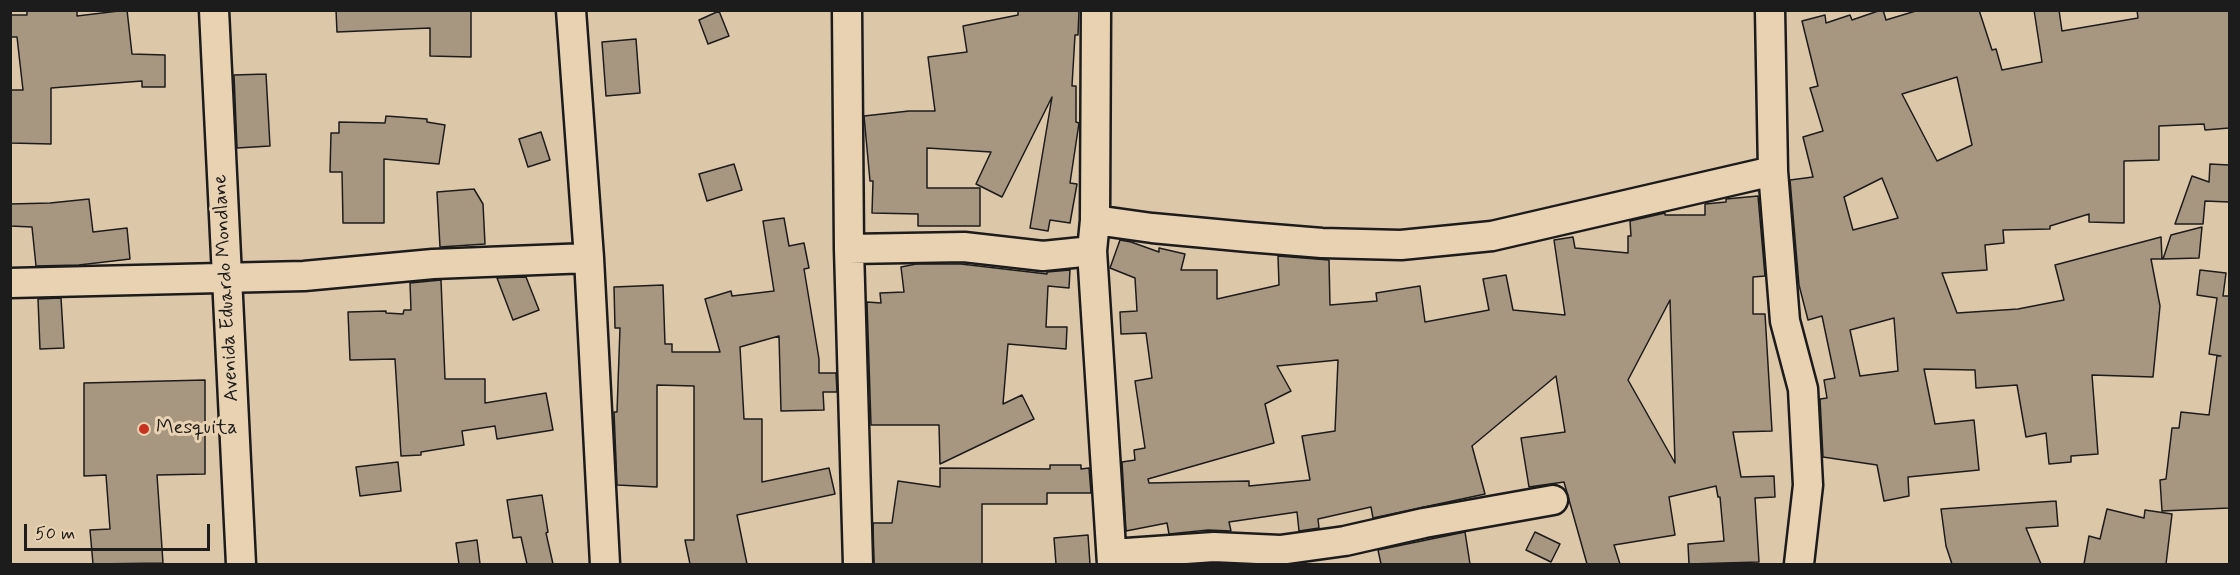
<!DOCTYPE html>
<html>
<head>
<meta charset="utf-8">
<style>
	body { margin:0 }
	#map { position:relative; width:2240px; height:575px; overflow:hidden; background:#ddc7a9; font-family:Mynerve,sans-serif }
	canvas { display:block }
	.frame { position:absolute; inset:0; border:12px solid #1c1c1c; pointer-events:none }
	.scale { position:absolute; left:24px; top:524px; width:186px; height:27px; box-sizing:border-box; border:3px solid #1c1c1c; border-top:0; padding-left:8px; font-size:18px; line-height:21px; white-space:nowrap; color:#1c1c1c; -webkit-text-stroke:4px #e9d2b2; paint-order:stroke }
</style>
</head>
<body>
<div id="map">
<canvas width="2240" height="575"></canvas>
<div class="frame"></div>
<div class="scale">50 m</div>
</div>
<script>
const c = document.querySelector('canvas').getContext('2d');
c.lineJoin = 'round';
function fillPath(path, color) { c.fillStyle = color; c.fill(path, 'evenodd'); }
const shape = rows => new Path2D(rows.map(r => 'M' + r).join(''));
function trace(path, color, width, dash) { c.strokeStyle = color; c.lineWidth = width; c.lineCap = dash ? 'butt' : 'round'; c.setLineDash(dash || []); c.stroke(path); }
function label(font, color, halo, rows, align = 'center') {
  c.font = font + ' Mynerve,sans-serif'; c.lineWidth = 6; c.setLineDash([]); c.textBaseline = 'middle'; c.strokeStyle = halo; c.fillStyle = color; for (const [text, x, y, turn = 0] of rows) {
    c.save(); c.translate(x, y); c.rotate((+turn || 0) * Math.PI / 180); c.textAlign = isNaN(turn) ? turn : align; if (halo) c.strokeText(text, 0, 0); c.fillText(text, 0, 0); c.restore();
  }
}
const building = shape([
	[27,10,77,10,77,16,127,10,132,54,165,55,165,87,142,87,142,81,51,88,51,144,10,143,10,90,23,90,17,37,10,37,10,15,27,15,27,10],
	[336,10,471,10,471,57,430,56,430,28,337,32,336,10],
	[1018,10,1079,10,1078,35,1075,35,1072,86,1076,86,1076,122,1079,123,1070,183,1077,184,1070,223,1050,220,1048,231,1030,228,1052,97,1002,197,976,184,991,152,927,148,927,188,980,188,980,226,918,226,918,214,872,213,873,181,870,181,864,116,909,111,935,111,928,57,967,52,963,26,1018,15,1018,10],
	[1881,10,1883,10,1886,20,1919,10,1979,10,1992,50,1996,49,2002,70,2042,62,2034,10,2059,10,2062,31,2138,18,2137,10,2229,10,2229,128,2205,130,2204,124,2159,126,2159,160,2124,161,2124,223,2089,222,2089,214,2050,226,2050,229,2003,230,2004,243,1985,245,1987,270,1942,273,1957,313,2018,309,2064,300,2055,265,2161,237,2162,259,2151,259,2160,306,2153,377,2092,375,2098,454,2071,456,2071,462,2049,464,2046,433,2026,437,2017,385,1976,388,1975,370,1924,369,1935,424,1974,420,1979,470,1908,477,1909,496,1884,501,1877,465,1823,457,1820,399,1827,398,1824,380,1835,378,1822,316,1808,320,1799,285,1790,180,1813,177,1803,137,1823,131,1810,88,1818,86,1802,21,1825,15,1826,23,1850,15,1852,20,1881,10],
	[1957,77,1972,145,1937,161,1902,94,1957,77],
	[1882,178,1898,218,1853,230,1844,197,1882,178],
	[1894,318,1898,371,1860,376,1850,330,1894,318],
	[719,11,729,36,708,44,699,20,719,11],
	[636,39,640,93,606,96,602,42,636,39],
	[266,74,270,146,237,148,234,75,266,74],
	[386,116,427,119,427,122,445,125,439,164,384,159,384,223,343,223,342,172,330,172,331,133,339,133,339,122,385,123,386,116],
	[541,132,550,160,528,167,519,139,541,132],
	[734,164,742,190,707,201,699,174,734,164],
	[2210,164,2229,165,2229,202,2205,201,2203,224,2175,224,2192,176,2209,182,2210,164],
	[474,189,483,204,485,244,440,247,437,192,474,189],
	[1758,196,1765,276,1753,277,1753,314,1765,314,1772,431,1733,432,1741,477,1774,476,1775,497,1755,498,1759,562,1689,564,1688,544,1724,541,1720,497,1718,497,1716,486,1669,497,1675,535,1614,545,1620,564,1587,564,1564,482,1529,487,1521,438,1565,432,1556,376,1472,446,1485,494,1373,518,1371,507,1318,519,1319,528,1299,531,1297,512,1229,522,1231,531,1208,530,1169,534,1167,523,1126,531,1122,462,1135,460,1134,450,1145,448,1135,381,1152,378,1146,333,1121,334,1120,312,1137,311,1135,278,1110,268,1120,240,1131,242,1159,252,1159,248,1185,254,1181,270,1217,270,1217,299,1279,285,1278,256,1329,260,1330,305,1377,301,1376,293,1420,286,1425,322,1489,310,1483,279,1506,275,1513,310,1565,315,1554,240,1573,237,1575,248,1628,253,1628,236,1631,236,1630,221,1665,213,1665,215,1705,215,1705,204,1726,202,1726,199,1758,196],
	[1670,300,1675,463,1628,380,1670,300],
	[1338,360,1335,431,1302,436,1310,480,1249,486,1249,481,1149,483,1148,479,1274,443,1265,404,1291,391,1277,366,1338,360],
	[89,199,93,232,127,228,130,259,79,265,36,266,32,227,10,226,10,204,50,203,89,199],
	[784,218,789,246,804,243,809,268,804,269,819,359,819,373,836,373,837,392,823,392,824,410,781,411,779,336,740,347,744,419,762,419,762,482,829,468,835,494,737,515,747,564,690,564,685,540,694,540,694,386,657,385,657,487,617,485,614,412,617,412,620,328,615,328,614,287,663,285,665,344,672,344,672,352,720,352,705,299,731,291,732,296,774,291,763,221,784,218],
	[2202,227,2199,258,2163,259,2171,235,2202,227],
	[916,264,961,264,1047,274,1047,272,1070,270,1069,288,1048,286,1046,327,1067,327,1066,349,1008,344,1003,404,1022,395,1034,419,940,464,939,425,871,425,867,302,881,303,880,293,904,292,901,267,916,264],
	[2200,270,2226,273,2223,296,2229,296,2229,508,2162,511,2160,480,2166,479,2172,428,2179,428,2181,412,2209,415,2217,356,2221,356,2209,354,2217,298,2197,295,2200,270],
	[526,277,539,310,513,320,497,278,526,277],
	[441,280,445,379,485,379,485,403,546,393,553,430,497,439,495,426,462,431,464,445,421,452,421,455,401,456,395,359,350,360,348,312,386,311,386,313,403,314,404,310,411,310,410,283,441,280],
	[61,298,64,348,40,349,38,299,61,298],
	[205,380,205,474,157,475,163,563,93,564,90,530,110,529,106,475,84,476,84,383,205,380],
	[398,462,401,491,360,496,356,467,398,462],
	[1050,465,1081,465,1081,469,1089,468,1091,493,1047,493,1047,504,982,504,982,564,874,564,873,523,892,523,898,481,940,487,940,468,1050,469,1050,465],
	[542,495,548,532,546,533,553,564,527,564,521,537,513,538,507,500,542,495],
	[2056,501,2058,526,2026,528,2041,564,1952,564,1946,546,1941,509,2056,501],
	[2107,509,2144,518,2145,510,2172,514,2166,564,2084,564,2089,536,2100,539,2107,509],
	[1465,532,1470,564,1381,564,1378,550,1465,532],
	[1535,532,1560,544,1551,562,1526,550,1535,532],
	[1088,535,1090,564,1056,564,1054,538,1088,535],
	[477,540,480,564,459,564,456,543,477,540]
]);
const minor = shape([
	[214,10,241,564],
	[571,10,589,258,605,564],
	[847,10,849,249,858,564],
	[1096,10,1095,220,1092,251,1112,564],
	[1770,10,1773,171,1785,321,1803,389,1808,485,1799,564],
	[1095,220,1152,228,1248,237,1322,243,1401,245,1492,236,1773,171],
	[849,249,964,247,1043,256,1092,251],
	[10,283,304,276,433,264,589,258],
	[1112,554,1214,547,1280,550,1345,541,1424,523,1553,500]
]);
const markers = [
	[144,429,6,"#c8321e"]
];
const streetNames = [
	["Avenida Eduardo Mondlane",227,288,-93]
];
const poiNames = [
	["Mesquita",156,429]
];
fillPath(building, '#a79781');
trace(building, '#1c1c1c', 1.5);
trace(minor, '#1c1c1c', 33);
trace(minor, '#e9d2b2', 28);
for (const [x, y, r, color] of markers) { const dot = new Path2D(); dot.arc(x, y, r, 0, 2 * Math.PI); c.fillStyle = color; c.fill(dot); trace(dot, '#e9d2b2', 2); }
label('20px', '#1c1c1c', '#e9d2b2', streetNames);
label('20px', '#1c1c1c', '#e9d2b2', poiNames, 'left');
</script>
</body>
</html>
